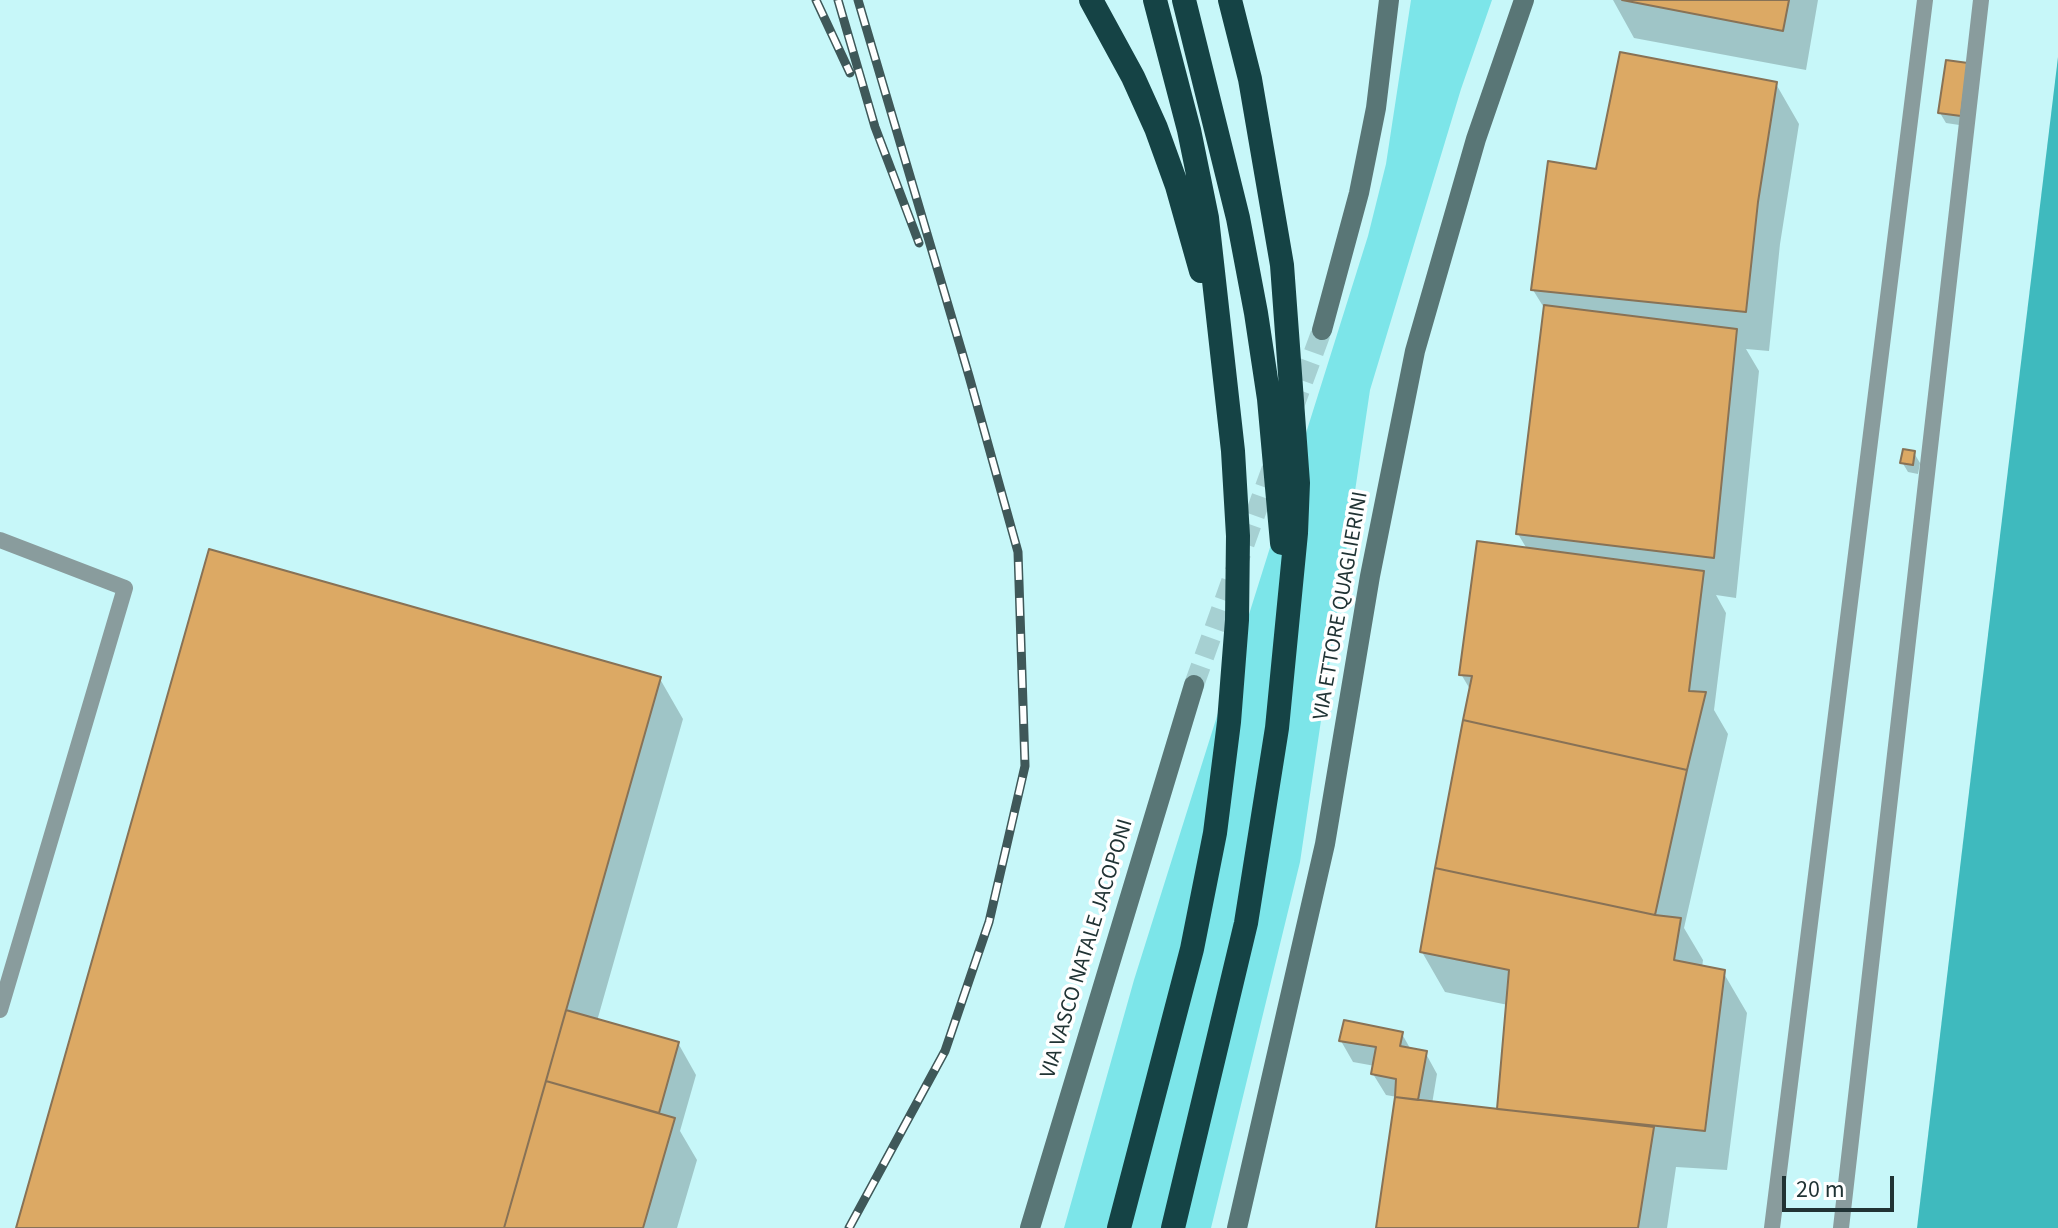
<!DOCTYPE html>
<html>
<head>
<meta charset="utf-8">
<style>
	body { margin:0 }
	#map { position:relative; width:2058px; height:1228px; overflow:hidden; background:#c7f7f9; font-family:"Source Sans 3",sans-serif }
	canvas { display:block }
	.scale { position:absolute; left:1782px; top:1176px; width:112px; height:36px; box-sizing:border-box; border:4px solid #203334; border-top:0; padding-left:10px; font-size:24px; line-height:28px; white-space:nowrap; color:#203334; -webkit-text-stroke:6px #fff; paint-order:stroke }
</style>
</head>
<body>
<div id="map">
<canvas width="2058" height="1228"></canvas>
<div class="scale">20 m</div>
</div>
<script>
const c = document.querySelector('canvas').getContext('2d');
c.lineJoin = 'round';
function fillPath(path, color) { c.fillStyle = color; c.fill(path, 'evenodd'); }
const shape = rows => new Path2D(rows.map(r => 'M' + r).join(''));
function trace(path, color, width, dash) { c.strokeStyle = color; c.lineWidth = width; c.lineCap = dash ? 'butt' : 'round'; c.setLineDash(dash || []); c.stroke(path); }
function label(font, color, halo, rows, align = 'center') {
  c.font = font + ' "Source Sans 3",sans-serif'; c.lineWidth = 7; c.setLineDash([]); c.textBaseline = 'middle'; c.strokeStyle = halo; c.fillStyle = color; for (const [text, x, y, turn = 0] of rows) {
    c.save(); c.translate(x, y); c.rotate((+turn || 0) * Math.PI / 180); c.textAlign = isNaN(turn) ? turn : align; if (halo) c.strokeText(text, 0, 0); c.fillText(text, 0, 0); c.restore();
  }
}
const green = shape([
	[1411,0,1492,0,1461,89,1370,390,1300,862,1211,1228,1064,1228,1134,980,1368,236,1386,164]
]);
const water = shape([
	[2058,57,2058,1228,1917,1228,1975,742]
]);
const shadow = shape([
	[1613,0,1818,0,1806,70,1634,38],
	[1973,75,1966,126,1946,123,1940,113],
	[1776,84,1799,124,1780,244,1769,351,1746,349,1759,371,1736,598,1716,595,1726,613,1714,710,1728,734,1684,928,1703,960,1702,968,1723,972,1747,1013,1727,1170,1676,1167,1667,1228,1378,1228,1397,1097,1386,1095,1373,1074,1375,1066,1353,1062,1341,1041,1402,1034,1411,1050,1425,1052,1437,1074,1432,1104,1499,1112,1508,1005,1445,992,1422,952,1471,691,1461,674,1527,549,1518,534,1546,311,1533,290,1597,172],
	[1914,453,1920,463,1918,474,1908,472,1902,462],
	[660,679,683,719,597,1021,678,1043,696,1075,680,1131,697,1160,677,1228,18,1228]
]);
const building = shape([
	[1622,0,1789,0,1783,31,1622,0],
	[1620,52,1777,82,1758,202,1746,312,1531,290,1548,161,1596,169,1620,52],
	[1946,60,1968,63,1961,116,1938,113,1946,60],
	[1544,305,1737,329,1714,558,1516,534,1544,305],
	[1903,449,1915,451,1913,465,1900,463,1903,449],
	[1477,541,1704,571,1689,691,1706,692,1687,770,1463,720,1472,676,1459,675,1477,541],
	[209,549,661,677,504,1228,16,1228,209,549],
	[1463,720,1687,770,1655,915,1435,868,1463,720],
	[1435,868,1655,915,1681,918,1674,960,1725,970,1705,1131,1497,1109,1509,970,1420,952,1435,868],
	[566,1010,679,1042,659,1113,546,1081,566,1010],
	[1344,1020,1403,1032,1400,1046,1427,1051,1418,1100,1395,1097,1396,1079,1371,1074,1376,1047,1339,1041,1344,1020],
	[546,1081,675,1118,643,1228,504,1228,546,1081],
	[1395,1097,1654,1127,1638,1228,1376,1228,1395,1097]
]);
const secondaryTunnel = shape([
	[1293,409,1322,330],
	[1194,685,1274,462]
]);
const lane = shape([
	[0,540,125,588,0,1010],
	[1772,1228,1925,0],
	[1841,1228,1981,0]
]);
const secondary = shape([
	[1322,330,1359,193,1376,108,1389,0],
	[1030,1228,1194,685],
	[1237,1228,1325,844,1370,576,1415,351,1476,139,1524,0]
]);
const highway = shape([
	[1091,0,1133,77,1156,128,1177,186,1201,271],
	[1184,0,1238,218,1256,313,1269,399,1282,543],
	[1119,1228,1192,949,1215,833,1229,722,1237,620,1238,536,1233,451,1207,218,1189,130,1155,0],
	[1173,1228,1246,923,1277,728,1296,533,1298,483,1282,265,1250,79,1230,0]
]);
const rail = shape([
	[816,0,850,73],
	[838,0,875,127,919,243],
	[849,1228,945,1051,989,922,1025,766,1018,552,969,376,858,0]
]);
const streetNames = [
	["VIA ETTORE QUAGLIERINI",1342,606,-80],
	["VIA VASCO NATALE JACOPONI",1088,949,-73]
];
fillPath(green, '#7ce5e9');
fillPath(water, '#3fbabe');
fillPath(shadow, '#0003');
fillPath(building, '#dca964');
trace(building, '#887256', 2);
trace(secondaryTunnel, '#a6d0d2', 20, [20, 10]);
trace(lane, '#899c9d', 16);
trace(secondary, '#597676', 20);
trace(highway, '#154345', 24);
trace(rail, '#3f5859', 9);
trace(rail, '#fff', 6, [18]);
label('22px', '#203334', '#fff', streetNames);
</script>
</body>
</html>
